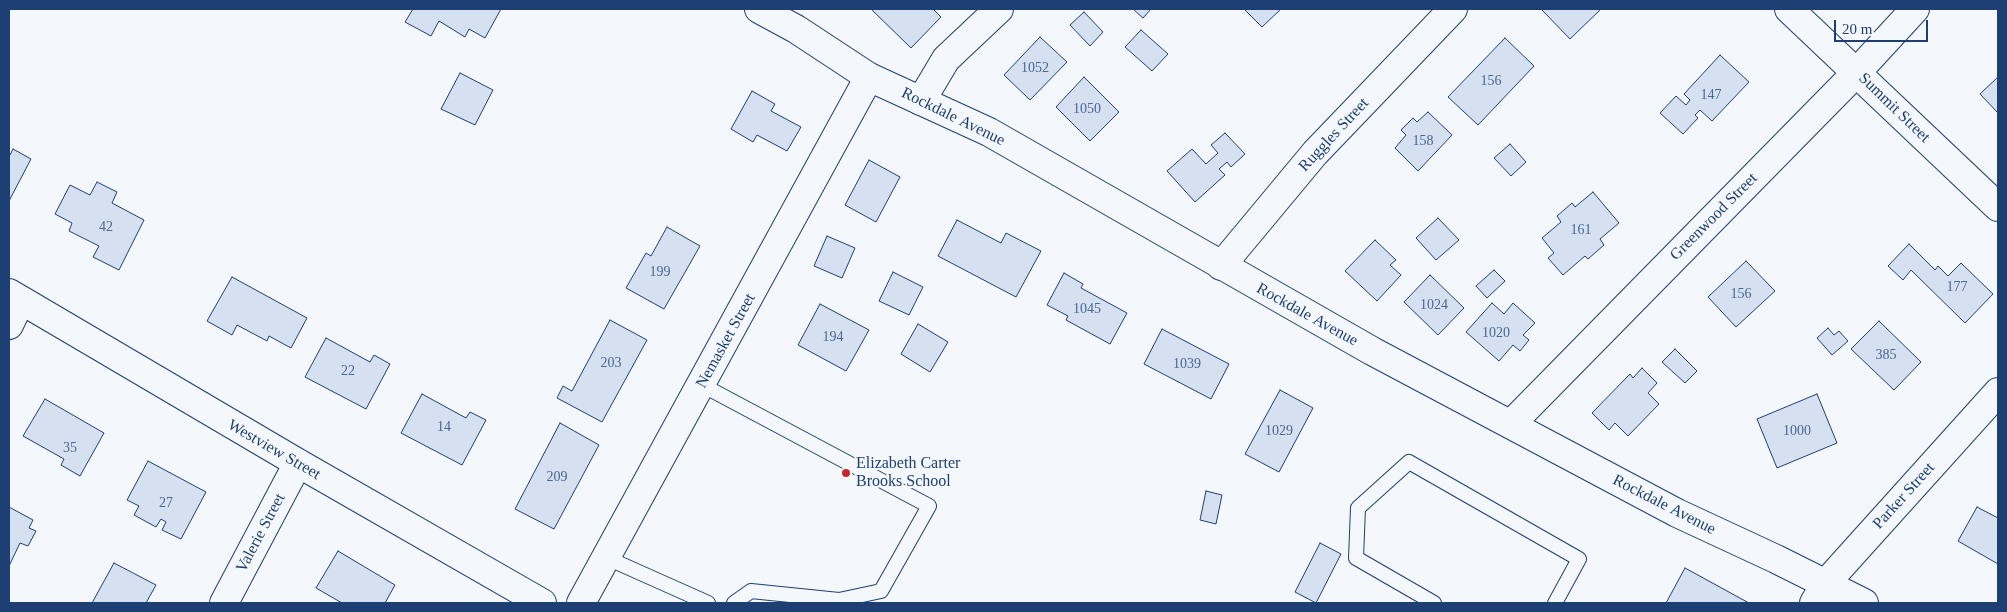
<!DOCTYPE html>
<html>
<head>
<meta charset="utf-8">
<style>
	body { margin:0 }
	#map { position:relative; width:2007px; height:612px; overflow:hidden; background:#f4f7fb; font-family:"Times New Roman",serif }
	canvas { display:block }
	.frame { position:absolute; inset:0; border:10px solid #1d3f73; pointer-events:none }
	.scale { position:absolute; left:1834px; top:20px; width:94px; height:22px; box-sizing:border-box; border:2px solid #1d3f73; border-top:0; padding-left:6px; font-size:15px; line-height:18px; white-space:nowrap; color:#1d3f73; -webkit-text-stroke:4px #f4f7fb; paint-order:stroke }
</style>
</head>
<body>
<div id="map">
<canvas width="2007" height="612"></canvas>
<div class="frame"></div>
<div class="scale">20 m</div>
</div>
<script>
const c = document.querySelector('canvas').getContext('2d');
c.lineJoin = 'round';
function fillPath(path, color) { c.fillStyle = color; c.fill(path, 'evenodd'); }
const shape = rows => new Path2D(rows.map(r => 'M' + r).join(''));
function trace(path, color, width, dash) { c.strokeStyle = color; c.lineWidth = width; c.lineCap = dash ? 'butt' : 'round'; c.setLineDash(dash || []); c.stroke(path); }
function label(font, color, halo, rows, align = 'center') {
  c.font = font + ' "Times New Roman",serif'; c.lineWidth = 4; c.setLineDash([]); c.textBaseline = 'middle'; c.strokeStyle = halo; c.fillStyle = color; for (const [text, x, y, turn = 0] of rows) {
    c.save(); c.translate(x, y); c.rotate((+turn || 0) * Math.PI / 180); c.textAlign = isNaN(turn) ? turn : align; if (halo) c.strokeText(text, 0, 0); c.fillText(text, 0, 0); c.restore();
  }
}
const building = shape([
	[413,9,501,9,485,38,469,29,465,37,439,21,431,36,405,22,413,9],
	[871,9,933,9,941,17,911,48,871,9],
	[1133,9,1151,9,1143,18,1133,9],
	[1244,9,1281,9,1262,27,1244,9],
	[1541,9,1601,9,1570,39,1541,9],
	[1084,12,1103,32,1090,46,1070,25,1084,12],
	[1141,30,1168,54,1152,71,1125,47,1141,30],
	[1040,37,1067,62,1030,100,1004,75,1040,37],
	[1505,38,1534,66,1478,125,1448,97,1505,38],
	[1720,55,1749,82,1712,121,1700,110,1695,115,1698,118,1683,134,1660,113,1676,96,1686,105,1690,100,1684,94,1720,55],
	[460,73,493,90,475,125,441,109,460,73],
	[1084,77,1119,112,1090,141,1056,107,1084,77],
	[1998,77,1998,113,1980,94,1998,77],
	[752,91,775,104,771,111,801,127,787,151,757,135,753,142,731,129,752,91],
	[1428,112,1452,135,1418,171,1395,148,1406,135,1401,130,1413,118,1417,122,1428,112],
	[1225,133,1245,154,1231,167,1227,162,1219,169,1225,175,1195,202,1167,171,1192,149,1206,164,1218,153,1211,145,1225,133],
	[1510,144,1526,162,1511,176,1494,158,1510,144],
	[13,149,31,159,9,201,9,155,10,155,13,149],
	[869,160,900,177,876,222,845,205,869,160],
	[97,182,117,192,112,203,144,220,119,270,93,257,99,246,69,231,72,223,55,214,70,185,90,195,97,182],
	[1593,192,1619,223,1600,239,1604,245,1588,259,1585,256,1563,275,1548,258,1554,253,1542,238,1561,222,1557,216,1572,203,1575,207,1593,192],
	[1438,218,1459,240,1436,260,1416,238,1438,218],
	[957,220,1001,243,1006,233,1041,251,1016,297,938,256,957,220],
	[667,227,700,246,664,309,626,288,646,253,651,256,667,227],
	[827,236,855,248,842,278,814,266,827,236],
	[1375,240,1396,260,1390,265,1401,275,1377,301,1345,271,1375,240],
	[1909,244,1935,270,1938,266,1948,276,1961,263,1993,294,1965,323,1911,270,1903,280,1888,266,1909,244],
	[1746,261,1775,291,1736,327,1708,297,1746,261],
	[1494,270,1505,281,1487,298,1476,286,1494,270],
	[893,272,923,287,909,315,879,301,893,272],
	[1064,273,1083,284,1081,288,1127,313,1110,344,1066,320,1068,316,1047,305,1064,273],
	[1430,275,1464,308,1438,335,1404,302,1430,275],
	[232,277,307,318,291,348,269,336,267,341,237,325,232,335,207,321,232,277],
	[1492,303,1504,314,1513,303,1535,323,1523,335,1529,340,1520,351,1513,345,1499,361,1466,332,1492,303],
	[820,304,869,330,846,371,798,345,820,304],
	[610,320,647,340,602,422,557,398,563,386,572,391,610,320],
	[1879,321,1921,362,1894,390,1851,349,1879,321],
	[918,324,948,342,930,372,901,354,918,324],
	[1828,328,1834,335,1839,331,1848,341,1832,355,1817,338,1828,328],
	[1162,329,1229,364,1211,399,1144,364,1162,329],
	[326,338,370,362,374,355,390,364,366,409,305,377,326,338],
	[1675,349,1697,371,1685,383,1662,362,1675,349],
	[1642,368,1657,383,1648,393,1659,404,1628,436,1615,423,1609,430,1592,413,1630,374,1633,378,1642,368],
	[1280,390,1313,408,1279,472,1245,454,1280,390],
	[422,394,466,418,470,412,486,420,462,465,401,433,422,394],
	[1817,394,1837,443,1777,468,1757,419,1817,394],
	[45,399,104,433,80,476,61,465,64,459,23,436,45,399],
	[560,423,599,445,554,529,515,509,560,423],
	[148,461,206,492,181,539,162,530,166,522,161,519,156,527,134,515,139,506,127,500,148,461],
	[1206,491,1222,495,1216,524,1200,520,1206,491],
	[9,507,33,520,29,528,36,531,28,546,20,543,9,566,9,507],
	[1977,507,1998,518,1998,564,1958,541,1977,507],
	[1320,543,1341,554,1316,603,1295,592,1320,543],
	[338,551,395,585,385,603,342,603,316,588,338,551],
	[114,563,156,585,146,603,92,603,114,563],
	[1685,568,1749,603,1666,603,1685,568]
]);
const lane = shape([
	[702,385,929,506,881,591,839,600,751,591,734,603],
	[607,558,708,603],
	[1434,603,1356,558,1358,508,1409,462,1579,559,1555,603]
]);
const street = shape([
	[1789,9,1998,207],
	[921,101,946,59,999,9],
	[1221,266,1315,153,1453,9],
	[9,293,298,463,542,603],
	[9,325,21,300],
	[1511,424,1857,72,1915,9],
	[224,603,298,463],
	[581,603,869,77],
	[1814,603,1826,583]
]);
const secondary = shape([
	[759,9,796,29,869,77,989,132,1372,351,1677,513,1776,559,1864,603],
	[1826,583,1998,392]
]);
const markers = [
	[846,473,5,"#c62828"]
];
const numberNames = [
	["1052",1035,68],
	["156",1491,81],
	["147",1711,95],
	["1050",1087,109],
	["158",1423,141],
	["42",106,227],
	["161",1581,230],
	["199",660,272],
	["177",1957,287],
	["156",1741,294],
	["1024",1434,305],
	["1045",1087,309],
	["1020",1496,333],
	["194",833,337],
	["385",1886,355],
	["203",611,363],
	["1039",1187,364],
	["22",348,371],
	["14",444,427],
	["1029",1279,431],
	["1000",1797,431],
	["35",70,448],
	["209",557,477],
	["27",166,503]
];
const streetNames = [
	["Summit Street",1894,108,44],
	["Rockdale Avenue",953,117,26],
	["Ruggles Street",1334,135,-47],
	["Greenwood Street",1714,217,-45],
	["Rockdale Avenue",1307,315,29],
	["Nemasket Street",726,341,-61],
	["Westview Street",274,450,30],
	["Parker Street",1904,496,-48],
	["Rockdale Avenue",1664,505,27],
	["Valerie Street",261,533,-62]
];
const poiNames = [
	["Elizabeth Carter",856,464],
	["Brooks School",856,482]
];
fillPath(building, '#d5e0f0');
trace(building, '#1d3f73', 1);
trace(lane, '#1d3f73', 16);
trace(street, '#1d3f73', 30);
trace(secondary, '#1d3f73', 30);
trace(lane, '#f4f7fb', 14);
trace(street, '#f4f7fb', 28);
trace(secondary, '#f4f7fb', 28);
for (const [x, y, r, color] of markers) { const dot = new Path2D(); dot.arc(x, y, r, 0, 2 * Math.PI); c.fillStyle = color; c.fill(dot); trace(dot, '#f4f7fb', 2); }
label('14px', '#4b6792', null, numberNames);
label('16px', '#1d3f73', '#f4f7fb', streetNames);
label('16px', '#1d3f73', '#f4f7fb', poiNames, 'left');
</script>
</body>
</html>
